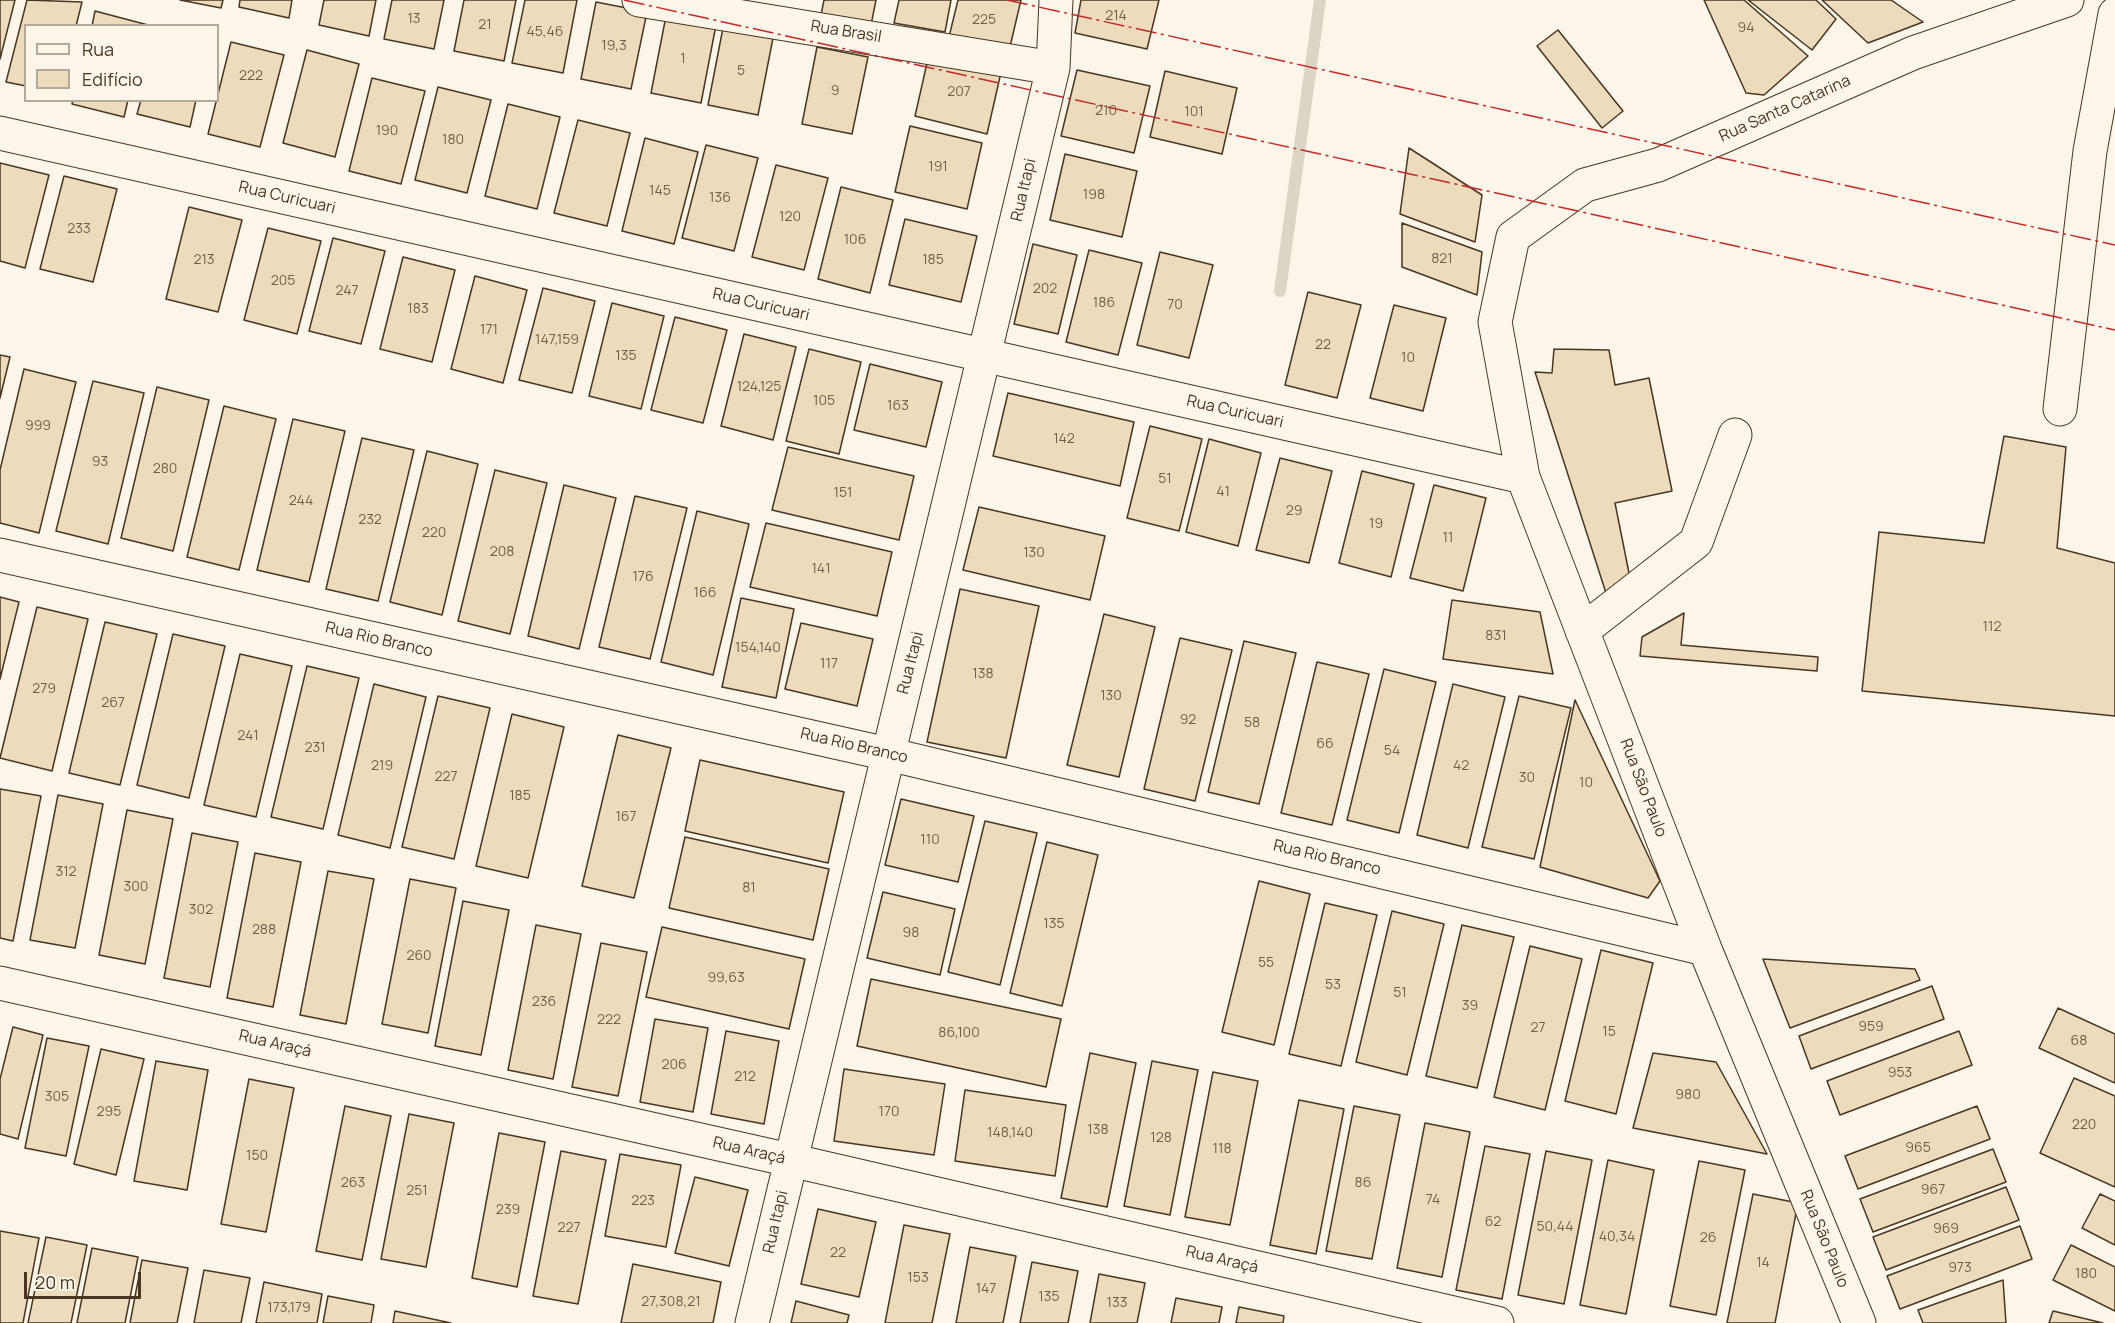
<!DOCTYPE html>
<html>
<head>
<meta charset="utf-8">
<style>
	body { margin:0 }
	#map { position:relative; width:2115px; height:1323px; overflow:hidden; background:#fbf6e9; font-family:Manrope,sans-serif }
	canvas { display:block }
	.legend { position:absolute; left:24px; top:24px; width:195px; height:78px; box-sizing:border-box; background:#fbf6e9; border:2px solid #b4a999; margin:0; padding:8px 10px; list-style:none; font-size:18px; color:#4a3520 }
	.legend li { display:flex; align-items:center; gap:12px; height:30px }
	.legend b { width:30px; border:2px solid #b4a999 }
	.scale { position:absolute; left:24px; top:1272px; width:117px; height:27px; box-sizing:border-box; border:3px solid #4a3520; border-top:0; padding-left:8px; font-size:18px; line-height:21px; white-space:nowrap; color:#4a3520; -webkit-text-stroke:4px #fbf6e9; paint-order:stroke }
</style>
</head>
<body>
<div id="map">
<canvas width="2115" height="1323"></canvas>
<ul class="legend">
<li><b style="height:8px;background:#fbf6e9"></b>Rua</li>
<li><b style="height:16px;background:#ecdcbc"></b>Edifício</li>
</ul>
<div class="scale">20 m</div>
</div>
<script>
const c = document.querySelector('canvas').getContext('2d');
c.lineJoin = 'round';
const shape = rows => new Path2D(rows.map(r => 'M' + r).join(''));
function trace(path, color, width, dash) { c.strokeStyle = color; c.lineWidth = width; c.lineCap = dash ? 'butt' : 'round'; c.setLineDash(dash || []); c.stroke(path); }
function fillPath(path, color) { c.fillStyle = color; c.fill(path, 'evenodd'); }
function label(font, color, halo, rows, align = 'center') {
  c.font = font + ' Manrope,sans-serif'; c.lineWidth = 4.5; c.setLineDash([]); c.textBaseline = 'middle'; c.strokeStyle = halo; c.fillStyle = color; for (const [text, x, y, turn = 0] of rows) {
    c.save(); c.translate(x, y); c.rotate((+turn || 0) * Math.PI / 180); c.textAlign = isNaN(turn) ? turn : align; if (halo) c.strokeText(text, 0, 0); c.fillText(text, 0, 0); c.restore();
  }
}
const stream = shape([
	[1280,291,1320,0]
]);
const building = shape([
	[0,0,15,0,0,59,0,0],
	[27,0,82,2,76,26,26,26,26,86,6,82,27,0],
	[180,0,223,0,221,8,180,0],
	[240,0,292,0,289,18,239,7,240,0],
	[324,0,376,0,369,36,319,25,324,0],
	[392,0,444,0,434,49,384,39,392,0],
	[464,0,516,0,504,61,454,51,464,0],
	[525,0,577,0,563,73,512,63,525,0],
	[824,0,876,0,871,25,821,15,824,0],
	[899,0,951,0,945,32,894,23,899,0],
	[958,0,1021,0,1008,55,948,41,958,0],
	[1081,0,1159,0,1147,49,1075,33,1081,0],
	[1704,0,1744,0,1808,56,1764,95,1746,93,1704,0],
	[1748,0,1816,0,1836,19,1812,50,1748,0],
	[1822,0,1891,0,1923,22,1868,43,1822,0],
	[596,2,647,12,631,89,581,79,596,2],
	[95,11,148,25,147,26,92,26,95,11],
	[666,16,716,25,701,103,651,93,666,16],
	[723,28,773,38,758,115,708,105,723,28],
	[1558,30,1623,111,1602,128,1537,46,1558,30],
	[231,42,284,55,260,147,208,134,231,42],
	[817,47,868,57,852,134,802,124,817,47],
	[307,50,359,64,335,157,283,143,307,50],
	[930,50,1002,68,987,134,915,116,930,50],
	[1077,70,1150,86,1134,153,1061,136,1077,70],
	[1165,71,1237,88,1222,154,1150,137,1165,71],
	[372,78,425,91,401,184,349,171,372,78],
	[438,87,491,100,467,193,415,180,438,87],
	[73,100,128,100,124,117,72,104,73,100],
	[141,100,196,100,190,127,137,114,141,100],
	[508,104,560,117,537,209,485,196,508,104],
	[578,120,630,133,607,226,554,213,578,120],
	[910,126,982,143,967,209,895,192,910,126],
	[645,138,698,152,674,244,622,231,645,138],
	[706,145,758,158,734,251,682,238,706,145],
	[1409,148,1482,195,1475,242,1400,214,1409,148],
	[1065,154,1137,171,1122,237,1050,220,1065,154],
	[0,163,49,175,25,268,0,261,0,163],
	[776,165,828,178,804,270,752,257,776,165],
	[64,176,117,189,93,282,40,269,64,176],
	[841,187,893,200,870,293,818,279,841,187],
	[189,207,242,220,218,312,166,299,189,207],
	[905,219,977,236,961,302,889,285,905,219],
	[1402,223,1482,252,1477,295,1402,267,1402,223],
	[268,228,321,241,297,334,244,320,268,228],
	[333,238,385,251,361,344,309,331,333,238],
	[1033,244,1077,255,1058,334,1014,324,1033,244],
	[1089,250,1142,263,1118,355,1066,342,1089,250],
	[1160,252,1213,265,1189,358,1137,345,1160,252],
	[403,257,455,270,432,362,380,349,403,257],
	[475,276,527,290,503,383,451,369,475,276],
	[543,288,595,301,572,393,519,380,543,288],
	[1308,292,1361,305,1337,398,1285,385,1308,292],
	[612,303,664,316,641,409,589,396,612,303],
	[1394,305,1446,318,1423,411,1370,398,1394,305],
	[675,317,727,330,703,423,651,410,675,317],
	[744,334,796,347,773,440,721,426,744,334],
	[809,349,861,362,839,454,786,441,809,349],
	[1554,349,1609,350,1615,385,1649,378,1672,491,1615,503,1630,578,1606,593,1535,372,1552,373,1554,349],
	[0,355,10,357,0,398,0,355],
	[870,364,942,382,926,447,854,430,870,364],
	[24,369,76,382,39,533,0,523,0,470,24,369],
	[93,381,144,393,108,544,56,531,93,381],
	[157,387,209,400,173,551,121,538,157,387],
	[1008,393,1134,422,1120,486,993,456,1008,393],
	[224,406,276,419,239,570,187,557,224,406],
	[293,419,345,431,309,582,257,570,293,419],
	[1150,426,1202,439,1179,531,1127,518,1150,426],
	[2004,436,2066,447,2057,548,2115,563,2115,716,1862,691,1879,532,1984,543,2004,436],
	[362,438,414,450,378,601,326,589,362,438],
	[1209,439,1261,453,1238,546,1186,532,1209,439],
	[788,447,914,476,899,540,772,510,788,447],
	[427,451,478,464,442,615,390,602,427,451],
	[1280,458,1332,471,1309,563,1256,550,1280,458],
	[495,470,547,483,510,634,458,621,495,470],
	[1362,471,1414,484,1391,577,1339,563,1362,471],
	[564,485,616,498,579,649,528,636,564,485],
	[1434,485,1486,498,1463,591,1410,578,1434,485],
	[635,496,687,508,650,659,599,647,635,496],
	[979,507,1105,536,1090,600,963,570,979,507],
	[697,511,749,524,713,675,661,662,697,511],
	[766,523,892,552,877,616,750,587,766,523],
	[960,589,1039,606,1006,758,927,742,960,589],
	[0,597,19,602,0,679,0,597],
	[741,598,794,609,776,698,722,687,741,598],
	[1452,600,1540,612,1553,674,1443,659,1452,600],
	[37,607,88,619,52,771,0,758,37,607],
	[1684,613,1681,645,1818,657,1817,671,1640,656,1642,637,1684,613],
	[1104,614,1155,627,1119,777,1067,765,1104,614],
	[105,622,157,634,120,785,69,773,105,622],
	[801,623,873,639,857,706,785,689,801,623],
	[173,634,225,646,189,798,137,785,173,634],
	[1180,638,1232,650,1195,801,1144,789,1180,638],
	[1244,641,1296,653,1259,804,1208,792,1244,641],
	[240,654,292,666,256,817,204,805,240,654],
	[1317,662,1369,674,1332,825,1281,813,1317,662],
	[307,666,359,678,323,829,271,817,307,666],
	[1384,669,1436,682,1399,833,1347,820,1384,669],
	[374,684,426,697,390,848,338,835,374,684],
	[1453,684,1505,697,1468,848,1417,835,1453,684],
	[438,696,490,708,454,859,402,847,438,696],
	[1519,696,1571,708,1534,859,1482,847,1519,696],
	[1575,700,1660,881,1648,898,1540,867,1575,700],
	[512,714,564,727,528,878,476,866,512,714],
	[618,735,671,748,634,898,582,886,618,735],
	[700,760,844,792,828,863,685,831,700,760],
	[0,789,41,796,13,941,0,938,0,789],
	[58,795,103,804,75,948,30,940,58,795],
	[901,799,974,816,958,882,885,865,901,799],
	[127,810,173,819,145,964,99,955,127,810],
	[985,821,1037,833,1000,985,948,972,985,821],
	[192,833,238,842,210,987,164,978,192,833],
	[685,837,829,869,813,940,669,908,685,837],
	[1047,842,1098,855,1062,1006,1010,993,1047,842],
	[255,853,301,862,273,1007,227,998,255,853],
	[328,871,374,879,346,1024,300,1015,328,871],
	[410,879,456,888,428,1033,382,1024,410,879],
	[1259,881,1310,894,1274,1045,1222,1032,1259,881],
	[883,892,955,909,940,975,867,958,883,892],
	[463,901,509,910,481,1055,435,1046,463,901],
	[1325,903,1377,915,1341,1066,1289,1054,1325,903],
	[1392,911,1444,924,1407,1075,1356,1062,1392,911],
	[536,925,581,934,553,1079,508,1070,536,925],
	[1462,925,1514,937,1477,1088,1426,1076,1462,925],
	[662,927,805,959,789,1029,646,997,662,927],
	[601,943,647,952,618,1096,572,1087,601,943],
	[1530,946,1582,959,1545,1110,1494,1097,1530,946],
	[1601,950,1653,963,1616,1114,1565,1101,1601,950],
	[1763,959,1915,969,1920,980,1790,1028,1763,959],
	[871,979,1061,1019,1046,1087,857,1046,871,979],
	[1932,986,1944,1019,1811,1069,1799,1036,1932,986],
	[2058,1008,2115,1034,2115,1083,2039,1048,2058,1008],
	[655,1019,708,1028,693,1112,640,1102,655,1019],
	[13,1027,43,1035,18,1139,0,1134,0,1079,13,1027],
	[726,1031,779,1041,764,1124,711,1114,726,1031],
	[1959,1031,1972,1065,1840,1115,1827,1081,1959,1031],
	[47,1038,89,1046,66,1156,25,1148,47,1038],
	[101,1049,144,1059,116,1175,74,1164,101,1049],
	[1090,1053,1136,1063,1107,1207,1061,1198,1090,1053],
	[1653,1053,1716,1062,1767,1154,1633,1128,1653,1053],
	[156,1061,208,1070,187,1190,134,1181,156,1061],
	[1152,1061,1198,1070,1170,1215,1124,1206,1152,1061],
	[844,1069,945,1084,934,1155,834,1141,844,1069],
	[1213,1072,1258,1081,1230,1225,1185,1217,1213,1072],
	[2074,1078,2115,1096,2115,1187,2040,1153,2074,1078],
	[249,1079,294,1088,266,1232,221,1224,249,1079],
	[965,1090,1066,1105,1055,1176,955,1161,965,1090],
	[1299,1100,1344,1109,1316,1254,1270,1245,1299,1100],
	[345,1106,391,1116,362,1260,316,1251,345,1106],
	[1354,1106,1400,1115,1372,1259,1326,1251,1354,1106],
	[1977,1106,1990,1139,1858,1189,1845,1156,1977,1106],
	[409,1114,454,1123,426,1267,381,1259,409,1114],
	[1425,1123,1470,1132,1442,1277,1397,1268,1425,1123],
	[499,1133,545,1142,517,1287,472,1278,499,1133],
	[1485,1146,1530,1154,1502,1299,1456,1290,1485,1146],
	[1993,1149,2006,1182,1873,1232,1860,1199,1993,1149],
	[561,1151,606,1160,578,1304,533,1296,561,1151],
	[1546,1151,1592,1160,1564,1304,1518,1295,1546,1151],
	[620,1154,681,1165,666,1247,605,1236,620,1154],
	[1608,1160,1654,1170,1626,1314,1580,1305,1608,1160],
	[1699,1161,1745,1170,1716,1315,1670,1306,1699,1161],
	[695,1177,748,1190,729,1266,675,1253,695,1177],
	[2006,1187,2019,1220,1886,1270,1873,1237,2006,1187],
	[1753,1194,1798,1203,1775,1323,1727,1323,1753,1194],
	[2100,1194,2115,1201,2115,1245,2082,1228,2100,1194],
	[818,1209,876,1222,859,1297,801,1284,818,1209],
	[904,1225,950,1234,932,1323,885,1323,904,1225],
	[2020,1226,2032,1259,1900,1309,1887,1276,2020,1226],
	[0,1231,39,1238,23,1323,0,1323,0,1231],
	[46,1237,87,1245,71,1323,28,1323,46,1237],
	[2071,1245,2115,1267,2115,1311,2053,1280,2071,1245],
	[970,1247,1016,1256,1003,1323,956,1323,970,1247],
	[92,1248,138,1257,125,1323,77,1323,92,1248],
	[142,1260,188,1268,177,1323,130,1323,142,1260],
	[1032,1262,1078,1271,1068,1323,1020,1323,1032,1262],
	[633,1264,721,1282,713,1323,621,1323,633,1264],
	[204,1270,250,1278,241,1323,194,1323,204,1270],
	[1099,1274,1145,1283,1137,1323,1090,1323,1099,1274],
	[2003,1280,2006,1323,1923,1323,1918,1310,2003,1280],
	[264,1282,322,1294,317,1323,256,1323,264,1282],
	[328,1296,374,1305,371,1323,323,1323,328,1296],
	[1176,1298,1222,1307,1219,1323,1171,1323,1176,1298],
	[796,1301,849,1315,847,1323,791,1323,796,1301],
	[1239,1307,1284,1316,1283,1323,1236,1323,1239,1307],
	[395,1311,451,1323,393,1323,395,1311],
	[2053,1311,2103,1323,2049,1323,2053,1311]
]);
const minor = shape([
	[639,0,1053,68],
	[0,133,1523,477],
	[2060,409,2090,151,2115,14],
	[0,555,888,754,1705,949],
	[1582,631,1696,542,1735,435],
	[0,983,790,1160,1497,1323],
	[752,1323,1053,68,1056,0],
	[1859,1323,1705,949,1523,477,1495,322,1513,237,1585,185,1658,165,1913,53,2067,0]
]);
const power = shape([
	[624,0,2115,330],
	[1007,0,2115,245]
]);
const numberNames = [
	["214",1116,16],
	["13",414,19],
	["225",984,20],
	["21",485,25],
	["94",1746,28],
	["45,46",545,32],
	["19,3",614,46],
	["1",683,59],
	["5",741,71],
	["222",251,76],
	["9",835,91],
	["207",959,92],
	["210",1106,111],
	["101",1194,112],
	["190",387,131],
	["180",453,140],
	["191",938,167],
	["145",660,191],
	["198",1094,195],
	["136",720,198],
	["120",790,217],
	["233",79,229],
	["106",855,240],
	["821",1442,259],
	["213",204,260],
	["185",933,260],
	["205",283,281],
	["202",1045,289],
	["247",347,291],
	["186",1104,303],
	["70",1175,305],
	["183",418,309],
	["171",489,330],
	["147,159",557,340],
	["22",1323,345],
	["135",626,356],
	["10",1408,358],
	["124,125",759,387],
	["105",824,401],
	["163",898,406],
	["999",38,426],
	["142",1064,439],
	["93",100,462],
	["280",165,469],
	["51",1165,479],
	["41",1223,492],
	["151",843,493],
	["244",301,501],
	["29",1294,511],
	["232",370,520],
	["19",1376,524],
	["220",434,533],
	["11",1448,538],
	["208",502,552],
	["130",1034,553],
	["141",821,569],
	["176",643,577],
	["166",705,593],
	["112",1992,627],
	["831",1496,636],
	["154,140",758,648],
	["117",829,664],
	["138",983,674],
	["279",44,689],
	["130",1111,696],
	["267",113,703],
	["92",1188,720],
	["58",1252,723],
	["241",248,736],
	["66",1325,744],
	["231",315,748],
	["54",1392,751],
	["219",382,766],
	["42",1461,766],
	["227",446,777],
	["30",1527,778],
	["10",1586,783],
	["185",520,796],
	["167",626,817],
	["110",930,840],
	["312",66,872],
	["300",136,887],
	["81",749,888],
	["302",201,910],
	["135",1054,924],
	["288",264,930],
	["98",911,933],
	["260",419,956],
	["55",1266,963],
	["99,63",726,978],
	["53",1333,985],
	["51",1400,993],
	["236",544,1002],
	["39",1470,1006],
	["222",609,1020],
	["959",1871,1027],
	["27",1538,1028],
	["15",1609,1032],
	["86,100",959,1033],
	["68",2079,1041],
	["206",674,1065],
	["953",1900,1073],
	["212",745,1077],
	["980",1688,1095],
	["305",57,1097],
	["295",109,1112],
	["170",889,1112],
	["220",2084,1125],
	["138",1098,1130],
	["148,140",1010,1133],
	["128",1161,1138],
	["965",1918,1148],
	["118",1222,1149],
	["150",257,1156],
	["263",353,1183],
	["86",1363,1183],
	["967",1933,1190],
	["251",417,1191],
	["74",1433,1200],
	["223",643,1201],
	["239",508,1210],
	["62",1493,1222],
	["50,44",1555,1227],
	["227",569,1228],
	["969",1946,1229],
	["40,34",1617,1237],
	["26",1708,1238],
	["22",838,1253],
	["14",1763,1263],
	["973",1960,1268],
	["180",2086,1274],
	["153",918,1278],
	["147",986,1289],
	["135",1049,1297],
	["27,308,21",671,1302],
	["133",1117,1303],
	["173,179",289,1308]
];
const streetNames = [
	["Rua Brasil",846,32,9],
	["Rua Santa Catarina",1785,109,-24],
	["Rua Itapi",1024,190,-77],
	["Rua Curicuari",287,198,13],
	["Rua Curicuari",761,305,13],
	["Rua Curicuari",1235,412,13],
	["Rua Rio Branco",379,640,13],
	["Rua Itapi",911,663,-76],
	["Rua Rio Branco",854,746,13],
	["Rua São Paulo",1643,788,69],
	["Rua Rio Branco",1327,858,13],
	["Rua Araçá",275,1044,13],
	["Rua Araçá",749,1151,13],
	["Rua Itapi",776,1222,-77],
	["Rua São Paulo",1824,1239,68],
	["Rua Araçá",1222,1260,13]
];
trace(stream, '#dcd4c6', 12);
fillPath(building, '#ecdcbc');
trace(building, '#4a3520', 1.5);
trace(minor, '#4a3520', 35);
trace(minor, '#fbf6e9', 33);
trace(power, '#c62828', 1.5, [21, 4.5, 3, 4.5]);
label('14px', '#725f47', null, numberNames);
label('16px', '#4a3520', '#fbf6e9', streetNames);
</script>
</body>
</html>
